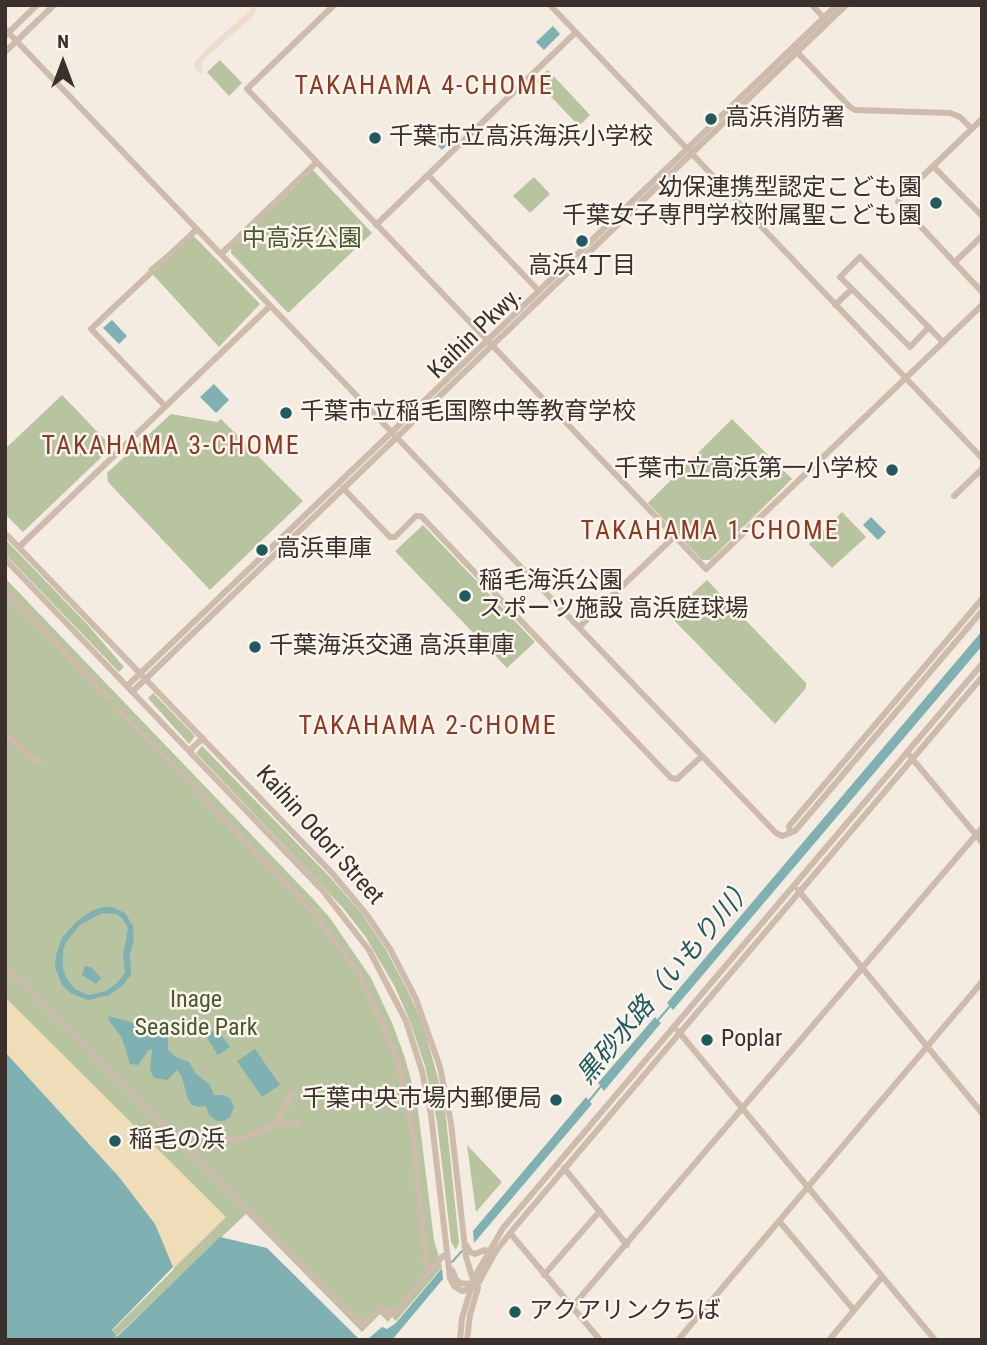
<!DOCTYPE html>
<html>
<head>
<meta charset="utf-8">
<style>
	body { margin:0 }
	#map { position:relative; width:987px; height:1345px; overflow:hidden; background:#f4ebe1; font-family:"Roboto Condensed",sans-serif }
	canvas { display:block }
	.frame { position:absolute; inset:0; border:7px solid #3b302b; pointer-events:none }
	.north { position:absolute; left:28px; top:28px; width:70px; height:70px; -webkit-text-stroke:5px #fbf5ee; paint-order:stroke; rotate:0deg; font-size:19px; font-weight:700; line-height:28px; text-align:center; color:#3b302b }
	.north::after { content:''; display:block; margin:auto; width:24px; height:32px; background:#3b302b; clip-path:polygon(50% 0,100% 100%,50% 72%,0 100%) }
</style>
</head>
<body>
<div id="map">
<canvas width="987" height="1345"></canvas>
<div class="frame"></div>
<div class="north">N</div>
</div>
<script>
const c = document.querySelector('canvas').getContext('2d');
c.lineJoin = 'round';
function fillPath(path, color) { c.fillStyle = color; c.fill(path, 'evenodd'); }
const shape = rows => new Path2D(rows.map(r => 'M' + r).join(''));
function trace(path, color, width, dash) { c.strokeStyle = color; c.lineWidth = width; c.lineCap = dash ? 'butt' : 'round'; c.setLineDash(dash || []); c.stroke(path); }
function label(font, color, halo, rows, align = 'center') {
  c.font = font + ' "Roboto Condensed","Noto Sans JP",sans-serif'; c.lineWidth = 5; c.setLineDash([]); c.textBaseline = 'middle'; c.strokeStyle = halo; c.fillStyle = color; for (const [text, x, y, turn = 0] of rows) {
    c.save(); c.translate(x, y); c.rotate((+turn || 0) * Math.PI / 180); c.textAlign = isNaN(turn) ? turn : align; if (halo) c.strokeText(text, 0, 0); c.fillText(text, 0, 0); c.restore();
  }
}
const green = shape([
	[220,60,242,83,229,96,207,72],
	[548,70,590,115,579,126,536,81],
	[313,170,372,233,288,313,231,253,231,248],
	[534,177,550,194,530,213,513,196],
	[191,233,260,304,219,347,148,269],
	[62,395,112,447,23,532,5,514,5,449],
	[171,414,217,422,221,419,303,501,210,590,108,482,107,473],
	[732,419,792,479,710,560,702,560,648,503],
	[842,512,866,537,832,568,809,544],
	[423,525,535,642,507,668,395,551],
	[5,539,87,624,124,667,119,672,5,554],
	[5,578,315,901,330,918,371,978,393,1025,405,1058,417,1102,434,1240,442,1267,396,1321,392,1317,388,1322,380,1314,362,1332,246,1214,117,1336,112,1331,174,1269,169,1248,5,1050],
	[707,580,806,683,806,688,775,724,669,615],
	[153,693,195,736,189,744,148,698],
	[202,746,329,876,362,914,385,948,411,997,423,1025,444,1099,459,1242,456,1250,451,1242,437,1122,425,1066,409,1019,395,987,365,936,343,908,196,753],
	[467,1145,502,1182,476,1212]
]);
const sand = shape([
	[5,997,226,1217,173,1269,158,1243,5,1059]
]);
const plaza = shape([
	[253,5,258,5,254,15,202,61,202,75,194,67,194,63,214,42,249,12]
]);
const water = shape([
	[553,26,560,34,544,50,536,42],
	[434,126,450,142,442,150,426,134],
	[112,320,127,336,119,344,103,328],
	[214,384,229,400,216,413,200,397],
	[871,517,886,532,878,540,863,525],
	[982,631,982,646,673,1010,667,1003],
	[104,907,112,907,125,913,133,926,134,940,130,953,131,975,122,986,109,995,88,1000,70,993,62,985,55,967,56,955,62,938,76,922,93,910],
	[102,913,116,914,122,918,128,928,123,956,125,973,117,983,106,991,89,995,75,989,66,977,63,968,63,950,66,942,80,925],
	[85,966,91,967,101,978,96,984,82,975],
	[108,1016,168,1032,168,1050,176,1057,189,1062,196,1074,210,1085,214,1095,224,1095,230,1098,234,1107,230,1117,224,1121,217,1121,209,1115,206,1106,199,1107,192,1105,188,1100,182,1077,177,1070,167,1080,154,1078,150,1070,152,1049,149,1050,138,1065,130,1064,122,1038,109,1021],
	[655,1017,661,1023,604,1091,598,1083],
	[217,1029,230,1047,218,1055,206,1036],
	[255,1049,280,1085,262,1097,237,1061],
	[5,1052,119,1177,155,1224,173,1267,112,1330,117,1337,220,1237,267,1248,360,1340,5,1340],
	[586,1097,592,1104,474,1243,473,1231],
	[442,1268,443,1279,392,1340,363,1340,369,1338,382,1327,387,1329,396,1323]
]);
const stream = shape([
	[658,1020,671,1005],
	[588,1102,602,1085],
	[452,1262,462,1251]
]);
const minor = shape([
	[334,5,247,89,706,569,982,305],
	[550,5,982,458],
	[812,5,825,19],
	[5,29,776,833,782,836,795,831,982,611],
	[5,36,37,5],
	[5,52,54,5],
	[797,52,850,107,855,110,950,113,960,117,972,129],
	[982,119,900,198,898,202,982,292],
	[933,166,982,216],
	[428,175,539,291],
	[376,225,576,32],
	[221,254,316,163],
	[954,263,982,236],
	[835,305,852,289],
	[929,327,910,347,840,277,860,257,943,342],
	[165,406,91,329,197,229],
	[343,488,390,537,395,537,416,516,421,516,671,778,677,779,702,756],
	[954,496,982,469],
	[5,533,332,873,367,915,390,949,416,999,440,1067,451,1123,466,1257,476,1289],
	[19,547,270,306],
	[5,559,323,891,369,950,406,1021,422,1071,431,1115,450,1278,454,1286,462,1291,476,1287,496,1251,510,1233,982,677],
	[5,591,109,699],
	[579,627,674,537],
	[127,686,837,5],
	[132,692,846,5],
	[119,710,309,908,357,971,383,1025,398,1062,405,1090,413,1139,427,1267,429,1272,443,1256],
	[5,734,39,763],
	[189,751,203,738],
	[910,756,982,842],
	[790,832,789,826,982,599],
	[798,890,982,1113],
	[5,967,362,1325,380,1307,388,1315,391,1311,394,1314,429,1272],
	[678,1031,935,1340],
	[275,1124,298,1123],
	[167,1130,187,1131,223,1140,242,1139,275,1124,292,1094],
	[564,1168,627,1245],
	[779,1221,854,1310],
	[510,1233,600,1340],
	[467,1246,470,1252,475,1254,485,1250],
	[452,1270,456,1279,460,1283,469,1284,475,1281],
	[544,1275,600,1211],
	[572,1307,982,828],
	[460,1340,462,1318,475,1276,503,1228,982,664],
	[467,1340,470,1315,478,1288],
	[678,1340,982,982],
	[829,1340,882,1277]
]);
const markers = [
	[711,119,7,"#1f5a5e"],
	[375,138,7,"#1f5a5e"],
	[936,203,7,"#1f5a5e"],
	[582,241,7,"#1f5a5e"],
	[286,413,7,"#1f5a5e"],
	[892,470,7,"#1f5a5e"],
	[262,550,7,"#1f5a5e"],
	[465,596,7,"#1f5a5e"],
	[255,647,7,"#1f5a5e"],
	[707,1040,7,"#1f5a5e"],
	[556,1100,7,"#1f5a5e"],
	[115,1141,7,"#1f5a5e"],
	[515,1312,7,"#1f5a5e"]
];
const poiNames = [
	["高浜消防署",725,119],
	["千葉市立高浜海浜小学校",389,138],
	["幼保連携型認定こども園",922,189,"right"],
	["千葉女子専門学校附属聖こども園",922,217,"right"],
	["高浜4丁目",582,267,"center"],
	["千葉市立稲毛国際中等教育学校",300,413],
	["千葉市立高浜第一小学校",878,470,"right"],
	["高浜車庫",276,550],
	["稲毛海浜公園",479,582],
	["スポーツ施設 高浜庭球場",479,610],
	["千葉海浜交通 高浜車庫",269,647],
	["Poplar",721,1040],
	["千葉中央市場内郵便局",542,1100,"right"],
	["稲毛の浜",129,1141],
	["アクアリンクちば",529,1312]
];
const parkNames = [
	["中高浜公園",302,240],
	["Inage",196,1001],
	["Seaside Park",196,1029]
];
const streetNames = [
	["Kaihin Pkwy.",476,334,-44],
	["Kaihin Odori Street",319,836,48]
];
const neighbourhoodNames = [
	["TAKAHAMA 4-CHOME",424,87],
	["TAKAHAMA 3-CHOME",171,447],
	["TAKAHAMA 1-CHOME",710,532],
	["TAKAHAMA 2-CHOME",428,727]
];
const waterNames = [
	["黒砂水路（いもり川）",667,982,-50]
];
fillPath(green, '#b8c4a0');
fillPath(sand, '#efdcb8');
fillPath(plaza, '#ecdcc8');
fillPath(water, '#7fb0b2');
trace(stream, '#7fb0b2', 2);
trace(minor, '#cdbbac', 6);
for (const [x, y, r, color] of markers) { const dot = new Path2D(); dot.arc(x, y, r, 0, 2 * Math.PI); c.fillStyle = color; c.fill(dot); trace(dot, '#fbf5ee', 2.5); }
label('24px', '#3b302b', '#fbf5ee', poiNames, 'left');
label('24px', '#4a5a2e', '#fbf5ee', parkNames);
label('24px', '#3b302b', '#fbf5ee', streetNames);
c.letterSpacing = '2px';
label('26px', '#8c3b22', '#fbf5ee', neighbourhoodNames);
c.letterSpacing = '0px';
label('italic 26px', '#1f5a5e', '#fbf5ee', waterNames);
</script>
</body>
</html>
